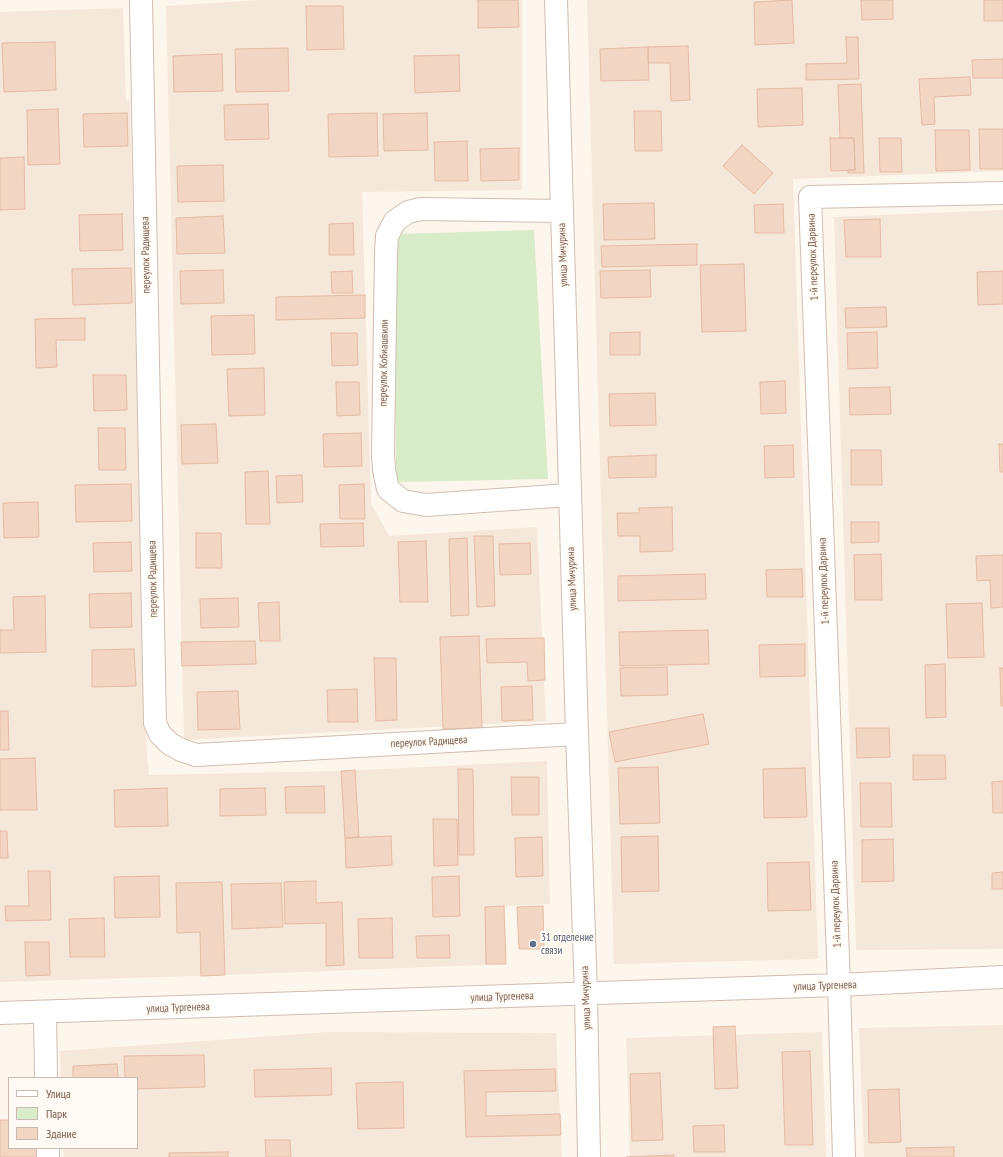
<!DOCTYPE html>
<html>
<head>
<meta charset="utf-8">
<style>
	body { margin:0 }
	#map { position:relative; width:1003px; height:1157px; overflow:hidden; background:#fdf6ec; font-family:"PT Sans Narrow",sans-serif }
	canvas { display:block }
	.legend { position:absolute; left:8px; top:1077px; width:130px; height:72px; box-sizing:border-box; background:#fffaf3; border:1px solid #cabbb1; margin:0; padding:5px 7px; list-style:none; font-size:12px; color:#7a5c4d }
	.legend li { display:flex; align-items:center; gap:8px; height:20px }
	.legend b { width:20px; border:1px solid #cabbb1 }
</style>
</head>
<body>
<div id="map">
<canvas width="1003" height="1157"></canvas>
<ul class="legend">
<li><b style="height:5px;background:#fff"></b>Улица</li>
<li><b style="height:11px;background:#d8ecc9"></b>Парк</li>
<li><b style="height:11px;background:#f3d5c3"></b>Здание</li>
</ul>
</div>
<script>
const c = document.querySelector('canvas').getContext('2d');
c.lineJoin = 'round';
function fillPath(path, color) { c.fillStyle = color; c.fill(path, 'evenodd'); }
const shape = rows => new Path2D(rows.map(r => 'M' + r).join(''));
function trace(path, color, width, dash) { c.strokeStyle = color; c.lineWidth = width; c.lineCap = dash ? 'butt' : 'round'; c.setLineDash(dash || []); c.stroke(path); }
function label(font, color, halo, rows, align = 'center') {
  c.font = font + ' "PT Sans Narrow",sans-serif'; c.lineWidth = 4; c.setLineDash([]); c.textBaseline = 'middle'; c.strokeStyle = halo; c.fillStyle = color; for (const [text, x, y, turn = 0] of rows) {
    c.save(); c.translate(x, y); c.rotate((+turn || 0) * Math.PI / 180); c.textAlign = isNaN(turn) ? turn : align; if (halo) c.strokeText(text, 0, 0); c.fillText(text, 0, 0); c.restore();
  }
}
const residential = shape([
	[261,0,522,0,522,190,362,192,371,503,389,536,537,527,546,721,184,740,166,6],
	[587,0,1003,0,1003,171,793,179,818,959,614,964],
	[123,8,126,100,130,101,146,745,149,775,341,771,547,761,550,904,504,906,506,964,225,975,0,982,0,12],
	[1003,210,1003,949,856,950,834,217],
	[1003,1025,1003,1157,864,1157,859,1028],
	[330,1032,556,1033,562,1157,64,1157,63,1148,137,1148,137,1078,61,1078,60,1051],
	[822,1032,826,1157,630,1157,626,1038]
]);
const green = shape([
	[534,230,548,479,396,482,395,234]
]);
const building = shape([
	[478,0,518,0,519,27,478,28,478,0],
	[792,0,794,43,755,45,754,2,792,0],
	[861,0,893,0,893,19,862,20,861,0],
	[984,0,1003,0,1003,21,984,21,984,0],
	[306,6,343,6,344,49,307,50,306,6],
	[846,37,858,37,859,79,806,80,806,64,847,63,846,37],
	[55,42,56,90,4,92,2,43,55,42],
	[688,46,690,100,671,101,670,63,648,63,648,47,688,46],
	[648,47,649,80,601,81,600,49,648,47],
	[288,48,289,91,236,92,235,49,288,48],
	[222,54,223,91,174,92,173,56,222,54],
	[459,55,460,91,415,93,414,56,459,55],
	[1003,59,1003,78,973,78,972,60,1003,59],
	[970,77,971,95,934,97,935,124,922,125,919,79,970,77],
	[861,84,864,173,848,173,848,170,855,170,854,138,840,138,838,85,861,84],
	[802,88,803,125,758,127,757,89,802,88],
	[268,104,269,139,225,140,224,105,268,104],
	[58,109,60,164,28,165,27,110,58,109],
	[634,111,661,111,662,151,635,151,634,111],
	[127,113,128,146,84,147,83,114,127,113],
	[377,113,378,156,329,157,328,114,377,113],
	[427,113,428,150,384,151,383,114,427,113],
	[979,129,1003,129,1003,169,980,169,979,129],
	[935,130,969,130,970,170,936,171,935,130],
	[830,138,854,138,855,170,831,171,830,138],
	[879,138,901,138,902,172,880,172,879,138],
	[467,141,468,181,435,181,434,142,467,141],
	[742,145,773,173,754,194,723,166,742,145],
	[519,148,519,180,481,181,480,149,519,148],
	[24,157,25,209,0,210,0,158,24,157],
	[223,165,224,201,178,202,177,166,223,165],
	[654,203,655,239,604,240,603,204,654,203],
	[783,204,784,233,755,233,754,205,783,204],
	[122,214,123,250,80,251,79,215,122,214],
	[223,216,225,253,177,254,176,218,223,216],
	[880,219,881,257,846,257,844,220,880,219],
	[353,223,354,255,329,255,329,224,353,223],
	[697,244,697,265,602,267,601,246,697,244],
	[744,264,746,331,702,332,700,265,744,264],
	[131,268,132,303,73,305,72,269,131,268],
	[223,270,224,303,181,304,180,271,223,270],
	[650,270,651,297,601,298,600,271,650,270],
	[352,271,353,293,332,293,331,272,352,271],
	[1003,271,1003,304,978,305,977,272,1003,271],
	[365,295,365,318,276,320,276,297,365,295],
	[886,307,887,327,846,328,845,308,886,307],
	[254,315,255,354,212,355,211,316,254,315],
	[85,318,85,340,56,340,57,367,36,368,35,319,85,318],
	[640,332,640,355,610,355,610,333,640,332],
	[877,332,878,368,848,369,847,333,877,332],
	[331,333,357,333,358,365,332,366,331,333],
	[264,368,265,415,229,416,227,369,264,368],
	[93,375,126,375,127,410,94,411,93,375],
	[785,381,786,413,761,414,760,382,785,381],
	[336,382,359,382,360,415,337,416,336,382],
	[890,387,891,414,850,415,849,388,890,387],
	[655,393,656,425,610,426,609,394,655,393],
	[216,424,218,463,182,464,181,425,216,424],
	[98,428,125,428,126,470,99,470,98,428],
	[361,433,362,466,324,467,323,434,361,433],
	[999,444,1003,444,1003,472,1000,472,999,444],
	[793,445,794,477,765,478,764,446,793,445],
	[851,450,881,450,882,485,851,485,851,450],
	[656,455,656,477,609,478,608,457,656,455],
	[268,471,270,524,246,524,245,472,268,471],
	[302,475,303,502,277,503,276,476,302,475],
	[131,484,132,521,76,522,75,485,131,484],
	[364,484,365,519,340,519,339,485,364,484],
	[38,502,39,537,4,538,3,503,38,502],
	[672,507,673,551,640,552,640,536,618,536,617,513,639,513,639,508,672,507],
	[851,522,879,522,879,542,851,543,851,522],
	[363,523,364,546,321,547,320,524,363,523],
	[196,533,221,533,222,568,196,568,196,533],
	[474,536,493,536,495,606,477,607,474,536],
	[467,538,469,615,451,616,449,539,467,538],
	[426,541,428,602,400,602,398,542,426,541],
	[131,542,132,571,94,572,93,543,131,542],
	[530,543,531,574,500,575,499,544,530,543],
	[881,554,882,600,855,600,854,555,881,554],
	[1003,555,1003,607,991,608,990,580,977,581,976,556,1003,555],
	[802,569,803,597,767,597,766,570,802,569],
	[705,574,706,599,618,601,618,576,705,574],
	[131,593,132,627,90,628,89,594,131,593],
	[45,596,46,652,0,653,0,630,14,630,13,597,45,596],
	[238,598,239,627,201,628,200,599,238,598],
	[279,602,280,641,260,641,258,603,279,602],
	[982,603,984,657,948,658,946,604,982,603],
	[708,630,709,664,620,666,619,632,708,630],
	[479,636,482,728,443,729,440,637,479,636],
	[544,638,545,680,528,681,527,662,487,663,486,639,544,638],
	[255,641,256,664,182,666,181,642,255,641],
	[805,644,805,676,760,677,759,645,805,644],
	[134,649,136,686,92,687,92,650,134,649],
	[374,658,396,658,397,720,376,721,374,658],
	[945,664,946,717,926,718,925,665,945,664],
	[667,667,668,695,621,696,620,668,667,667],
	[1000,668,1003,668,1003,706,1001,706,1000,668],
	[532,686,533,720,502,721,501,687,532,686],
	[357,689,358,722,328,722,327,690,357,689],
	[238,691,240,729,198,730,197,692,238,691],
	[0,711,8,711,9,750,0,750,0,711],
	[703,714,709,744,615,762,609,732,703,714],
	[856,728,889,728,890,757,857,758,856,728],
	[913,755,945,755,946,779,913,780,913,755],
	[35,758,37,810,0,810,0,759,35,758],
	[658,767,660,823,620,824,618,768,658,767],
	[805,768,807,817,764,818,763,769,805,768],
	[458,769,473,769,474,855,459,855,458,769],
	[355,770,359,837,345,838,341,771,355,770],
	[511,777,539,777,539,815,512,815,511,777],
	[1003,781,1003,813,993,813,992,782,1003,781],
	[860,783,891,783,892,827,861,827,860,783],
	[324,786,325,813,286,813,285,787,324,786],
	[167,788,168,826,115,827,114,790,167,788],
	[265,788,266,815,220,816,220,789,265,788],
	[433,819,457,819,458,865,434,866,433,819],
	[0,831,7,831,8,858,0,858,0,831],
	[391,836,392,865,346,868,345,838,391,836],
	[658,836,659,891,622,892,621,837,658,836],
	[542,837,543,876,516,877,515,838,542,837],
	[893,839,894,881,862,882,862,840,893,839],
	[809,862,811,910,768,911,767,863,809,862],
	[28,871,50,871,51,920,6,921,5,906,29,906,28,871],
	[1003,872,1003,889,992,889,992,873,1003,872],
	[159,876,160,917,115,918,114,877,159,876],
	[459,876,460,916,433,917,432,877,459,876],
	[316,881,316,903,342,902,344,965,326,966,326,923,285,924,284,882,316,881],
	[222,882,225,975,201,976,200,932,177,933,176,883,222,882],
	[281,883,283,927,232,929,231,884,281,883],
	[504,906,506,964,486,964,485,907,504,906],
	[543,906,544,949,519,949,517,907,543,906],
	[104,918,105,957,70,957,69,919,104,918],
	[392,918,393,958,359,958,358,919,392,918],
	[449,935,450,958,417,958,416,936,449,935],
	[25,942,49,942,50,975,26,976,25,942],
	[735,1026,738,1088,715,1089,713,1027,735,1026],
	[810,1051,813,1145,785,1145,782,1052,810,1051],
	[204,1055,205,1087,137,1089,137,1078,125,1078,124,1056,204,1055],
	[117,1064,118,1078,73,1078,73,1066,117,1064],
	[331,1068,332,1095,255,1097,254,1070,331,1068],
	[555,1069,556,1091,486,1092,486,1116,560,1114,561,1135,466,1137,464,1071,555,1069],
	[660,1073,663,1140,632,1141,630,1074,660,1073],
	[403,1082,404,1128,358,1129,356,1083,403,1082],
	[899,1089,901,1142,869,1143,868,1090,899,1089],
	[0,1120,9,1120,9,1148,39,1148,39,1157,0,1157,0,1120],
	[724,1125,725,1152,694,1152,693,1126,724,1125],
	[265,1140,290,1140,291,1157,266,1157,265,1140],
	[954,1147,954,1157,907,1157,906,1148,954,1147],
	[228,1152,228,1157,169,1157,169,1153,228,1152],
	[674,1155,674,1157,626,1157,674,1155]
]);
const minor = shape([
	[141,0,155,723,160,734,170,744,181,750,196,755,577,734],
	[556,0,577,734,586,994,589,1157],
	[561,211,421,209,408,212,395,221,387,236,386,253,383,453,384,470,388,489,403,501,426,505,569,495],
	[45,1012,46,1078],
	[0,1013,839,985,1003,977],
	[48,1148,48,1157],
	[844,1157,839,985,810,197,1003,193]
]);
const markers = [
	[533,944,4,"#5c6f8a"]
];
const streetNames = [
	["переулок Радищева",146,255,-91],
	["улица Мичурина",563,255,-92],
	["1-й переулок Дарвина",813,257,-92],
	["переулок Кобиашвили",384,363,-89],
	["переулок Радищева",153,579,-91],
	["улица Мичурина",572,579,-92],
	["1-й переулок Дарвина",824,581,-92],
	["переулок Радищева",429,742,-3],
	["1-й переулок Дарвина",836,904,-92],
	["улица Тургенева",825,986,-2],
	["улица Тургенева",502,997,-2],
	["улица Мичурина",586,998,-92],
	["улица Тургенева",178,1008,-2]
];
const serviceNames = [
	["31 отделение",541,938],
	["связи",541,951]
];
fillPath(residential, '#f5e8da');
fillPath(green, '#d8ecc9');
fillPath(building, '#f3d5c3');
trace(building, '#e6bba3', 1);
trace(minor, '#d1beb0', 24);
trace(minor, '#fff', 22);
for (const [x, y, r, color] of markers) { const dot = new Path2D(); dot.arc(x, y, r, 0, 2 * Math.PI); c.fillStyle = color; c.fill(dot); trace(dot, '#fffaf3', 1.5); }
label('11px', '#7a5c4d', '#fffaf3', streetNames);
label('11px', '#4e5e75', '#fffaf3', serviceNames, 'left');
</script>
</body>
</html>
